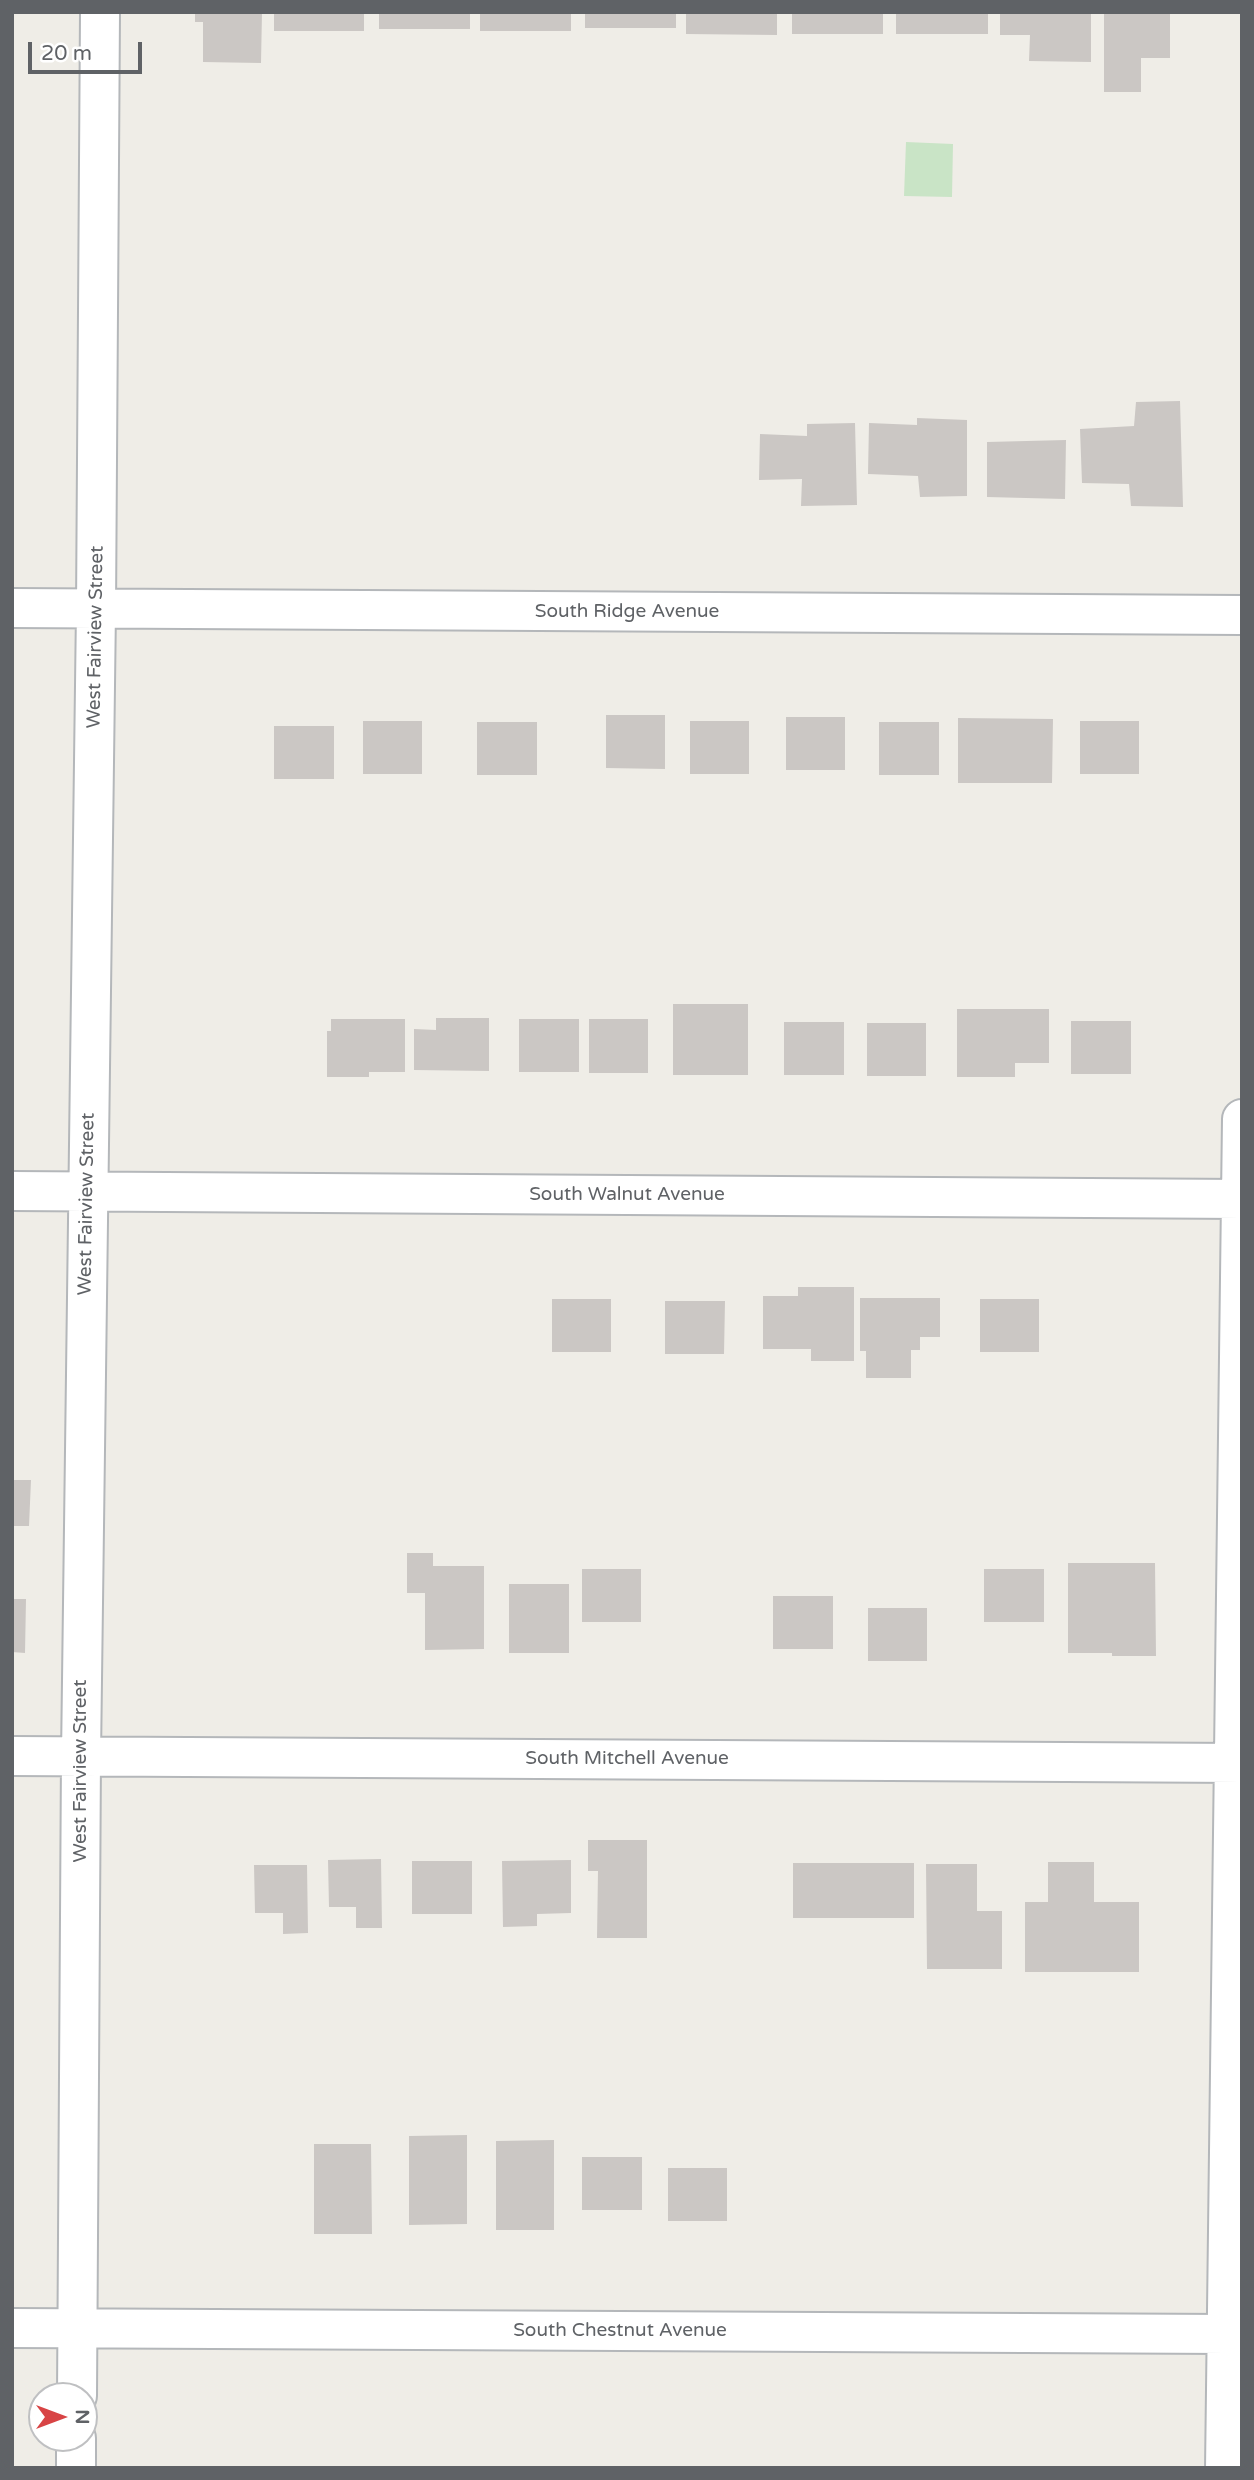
<!DOCTYPE html>
<html>
<head>
<meta charset="utf-8">
<style>
	body { margin:0 }
	#map { position:relative; width:1254px; height:2480px; overflow:hidden; background:#efede7; font-family:"Varela Round",sans-serif }
	canvas { display:block }
	.frame { position:absolute; inset:0; border:14px solid #5f6266; pointer-events:none }
	.north { position:absolute; left:28px; top:2382px; width:70px; height:70px; box-sizing:border-box; background:#fff; border:2px solid #bfc0c2; border-radius:50%; rotate:90deg; font-size:19px; font-weight:700; line-height:28px; text-align:center; color:#5f6266 }
	.north::after { content:''; display:block; margin:auto; width:24px; height:32px; background:#d84445; clip-path:polygon(50% 0,100% 100%,50% 72%,0 100%) }
	.scale { position:absolute; left:28px; top:42px; width:114px; height:32px; box-sizing:border-box; border:4px solid #5f6266; border-top:0; padding-left:9px; font-size:21px; line-height:24px; white-space:nowrap; color:#5f6266; -webkit-text-stroke:5px #fff; paint-order:stroke }
</style>
</head>
<body>
<div id="map">
<canvas width="1254" height="2480"></canvas>
<div class="frame"></div>
<div class="north">N</div>
<div class="scale">20 m</div>
</div>
<script>
const c = document.querySelector('canvas').getContext('2d');
c.lineJoin = 'round';
function fillPath(path, color) { c.fillStyle = color; c.fill(path, 'evenodd'); }
const shape = rows => new Path2D(rows.map(r => 'M' + r).join(''));
function trace(path, color, width, dash) { c.strokeStyle = color; c.lineWidth = width; c.lineCap = dash ? 'butt' : 'round'; c.setLineDash(dash || []); c.stroke(path); }
function label(font, color, halo, rows, align = 'center') {
  c.font = font + ' "Varela Round",sans-serif'; c.lineWidth = 6; c.setLineDash([]); c.textBaseline = 'middle'; c.strokeStyle = halo; c.fillStyle = color; for (const [text, x, y, turn = 0] of rows) {
    c.save(); c.translate(x, y); c.rotate((+turn || 0) * Math.PI / 180); c.textAlign = isNaN(turn) ? turn : align; if (halo) c.strokeText(text, 0, 0); c.fillText(text, 0, 0); c.restore();
  }
}
const green = shape([
	[906,142,953,144,952,197,904,196]
]);
const building = shape([
	[195,12,262,12,261,63,203,62,203,22,195,22],
	[274,12,364,12,364,31,274,31],
	[379,12,470,12,470,29,379,29],
	[480,12,571,12,571,31,480,31],
	[585,12,676,12,676,28,585,28],
	[686,12,777,12,777,35,686,34],
	[792,12,883,12,883,34,792,34],
	[896,12,988,12,988,34,896,34],
	[1000,12,1091,12,1091,62,1029,61,1030,35,1000,35],
	[1104,12,1170,12,1170,58,1141,58,1141,92,1104,92],
	[1180,401,1183,507,1131,506,1129,484,1082,483,1080,429,1134,426,1136,402],
	[917,418,967,420,967,496,920,497,918,476,868,474,869,423,917,425],
	[855,423,857,505,801,506,802,479,759,480,760,434,807,436,807,424],
	[1066,440,1065,499,987,497,987,442],
	[606,715,665,715,665,769,606,768],
	[786,717,845,717,845,770,786,770],
	[958,718,1053,719,1052,783,958,783],
	[363,721,422,721,422,774,363,774],
	[690,721,749,721,749,774,690,774],
	[1080,721,1139,721,1139,774,1080,774],
	[477,722,537,722,537,775,477,775],
	[879,722,939,722,939,775,879,775],
	[274,726,334,726,334,779,274,779],
	[673,1004,748,1004,748,1075,673,1075],
	[957,1009,1049,1009,1049,1063,1015,1063,1015,1077,957,1077],
	[436,1018,489,1018,489,1071,414,1070,414,1029,436,1030],
	[331,1019,405,1019,405,1072,369,1072,369,1077,327,1077,327,1031,331,1031],
	[519,1019,579,1019,579,1072,519,1072],
	[589,1019,648,1019,648,1073,589,1073],
	[1071,1021,1131,1021,1131,1074,1071,1074],
	[784,1022,844,1022,844,1075,784,1075],
	[867,1023,926,1023,926,1076,867,1076],
	[798,1287,854,1287,854,1361,811,1361,811,1349,763,1349,763,1296,798,1296],
	[860,1298,940,1298,940,1337,920,1337,920,1350,911,1350,911,1378,866,1378,866,1351,860,1351],
	[552,1299,611,1299,611,1352,552,1352],
	[980,1299,1039,1299,1039,1352,980,1352],
	[665,1301,725,1301,724,1354,665,1354],
	[12,1480,31,1480,29,1526,12,1526],
	[407,1553,433,1553,433,1566,484,1566,484,1649,425,1650,425,1593,407,1593],
	[1068,1563,1155,1563,1156,1656,1112,1656,1112,1653,1068,1653],
	[582,1569,641,1569,641,1622,582,1622],
	[984,1569,1044,1569,1044,1622,984,1622],
	[509,1584,569,1584,569,1653,509,1653],
	[773,1596,833,1596,833,1649,773,1649],
	[12,1599,26,1599,25,1653,12,1652],
	[868,1608,927,1608,927,1661,868,1661],
	[588,1840,647,1840,647,1938,597,1938,598,1871,588,1871],
	[381,1859,382,1928,356,1928,356,1907,329,1907,328,1860],
	[571,1860,571,1913,537,1914,537,1926,503,1927,502,1861],
	[412,1861,472,1861,472,1914,412,1914],
	[1048,1862,1094,1862,1094,1902,1139,1902,1139,1972,1025,1972,1025,1902,1048,1902],
	[793,1863,914,1863,914,1918,793,1918],
	[926,1864,977,1864,977,1911,1002,1911,1002,1969,927,1969],
	[254,1865,307,1865,308,1933,283,1934,283,1913,255,1913],
	[467,2135,467,2224,409,2225,409,2136],
	[554,2140,554,2230,496,2230,496,2141],
	[314,2144,371,2144,372,2234,314,2234],
	[582,2157,642,2157,642,2210,582,2210],
	[668,2168,727,2168,727,2221,668,2221]
]);
const minor = shape([
	[12,608,1242,615],
	[12,1191,1242,1199],
	[12,1756,1242,1763],
	[12,2328,1227,2334],
	[77,2396,81,1756,96,609,100,12],
	[76,2468,76,2438],
	[1225,2468,1242,1119]
]);
const streetNames = [
	["South Ridge Avenue",627,612],
	["West Fairview Street",96,637,-89],
	["South Walnut Avenue",627,1195],
	["West Fairview Street",87,1204,-89],
	["South Mitchell Avenue",627,1759],
	["West Fairview Street",81,1771,-90],
	["South Chestnut Avenue",620,2331]
];
fillPath(green, '#c9e4c6');
fillPath(building, '#cbc7c4');
trace(minor, '#b4b7ba', 42);
trace(minor, '#fff', 38);
label('19px', '#5f6266', '#fff', streetNames);
</script>
</body>
</html>
